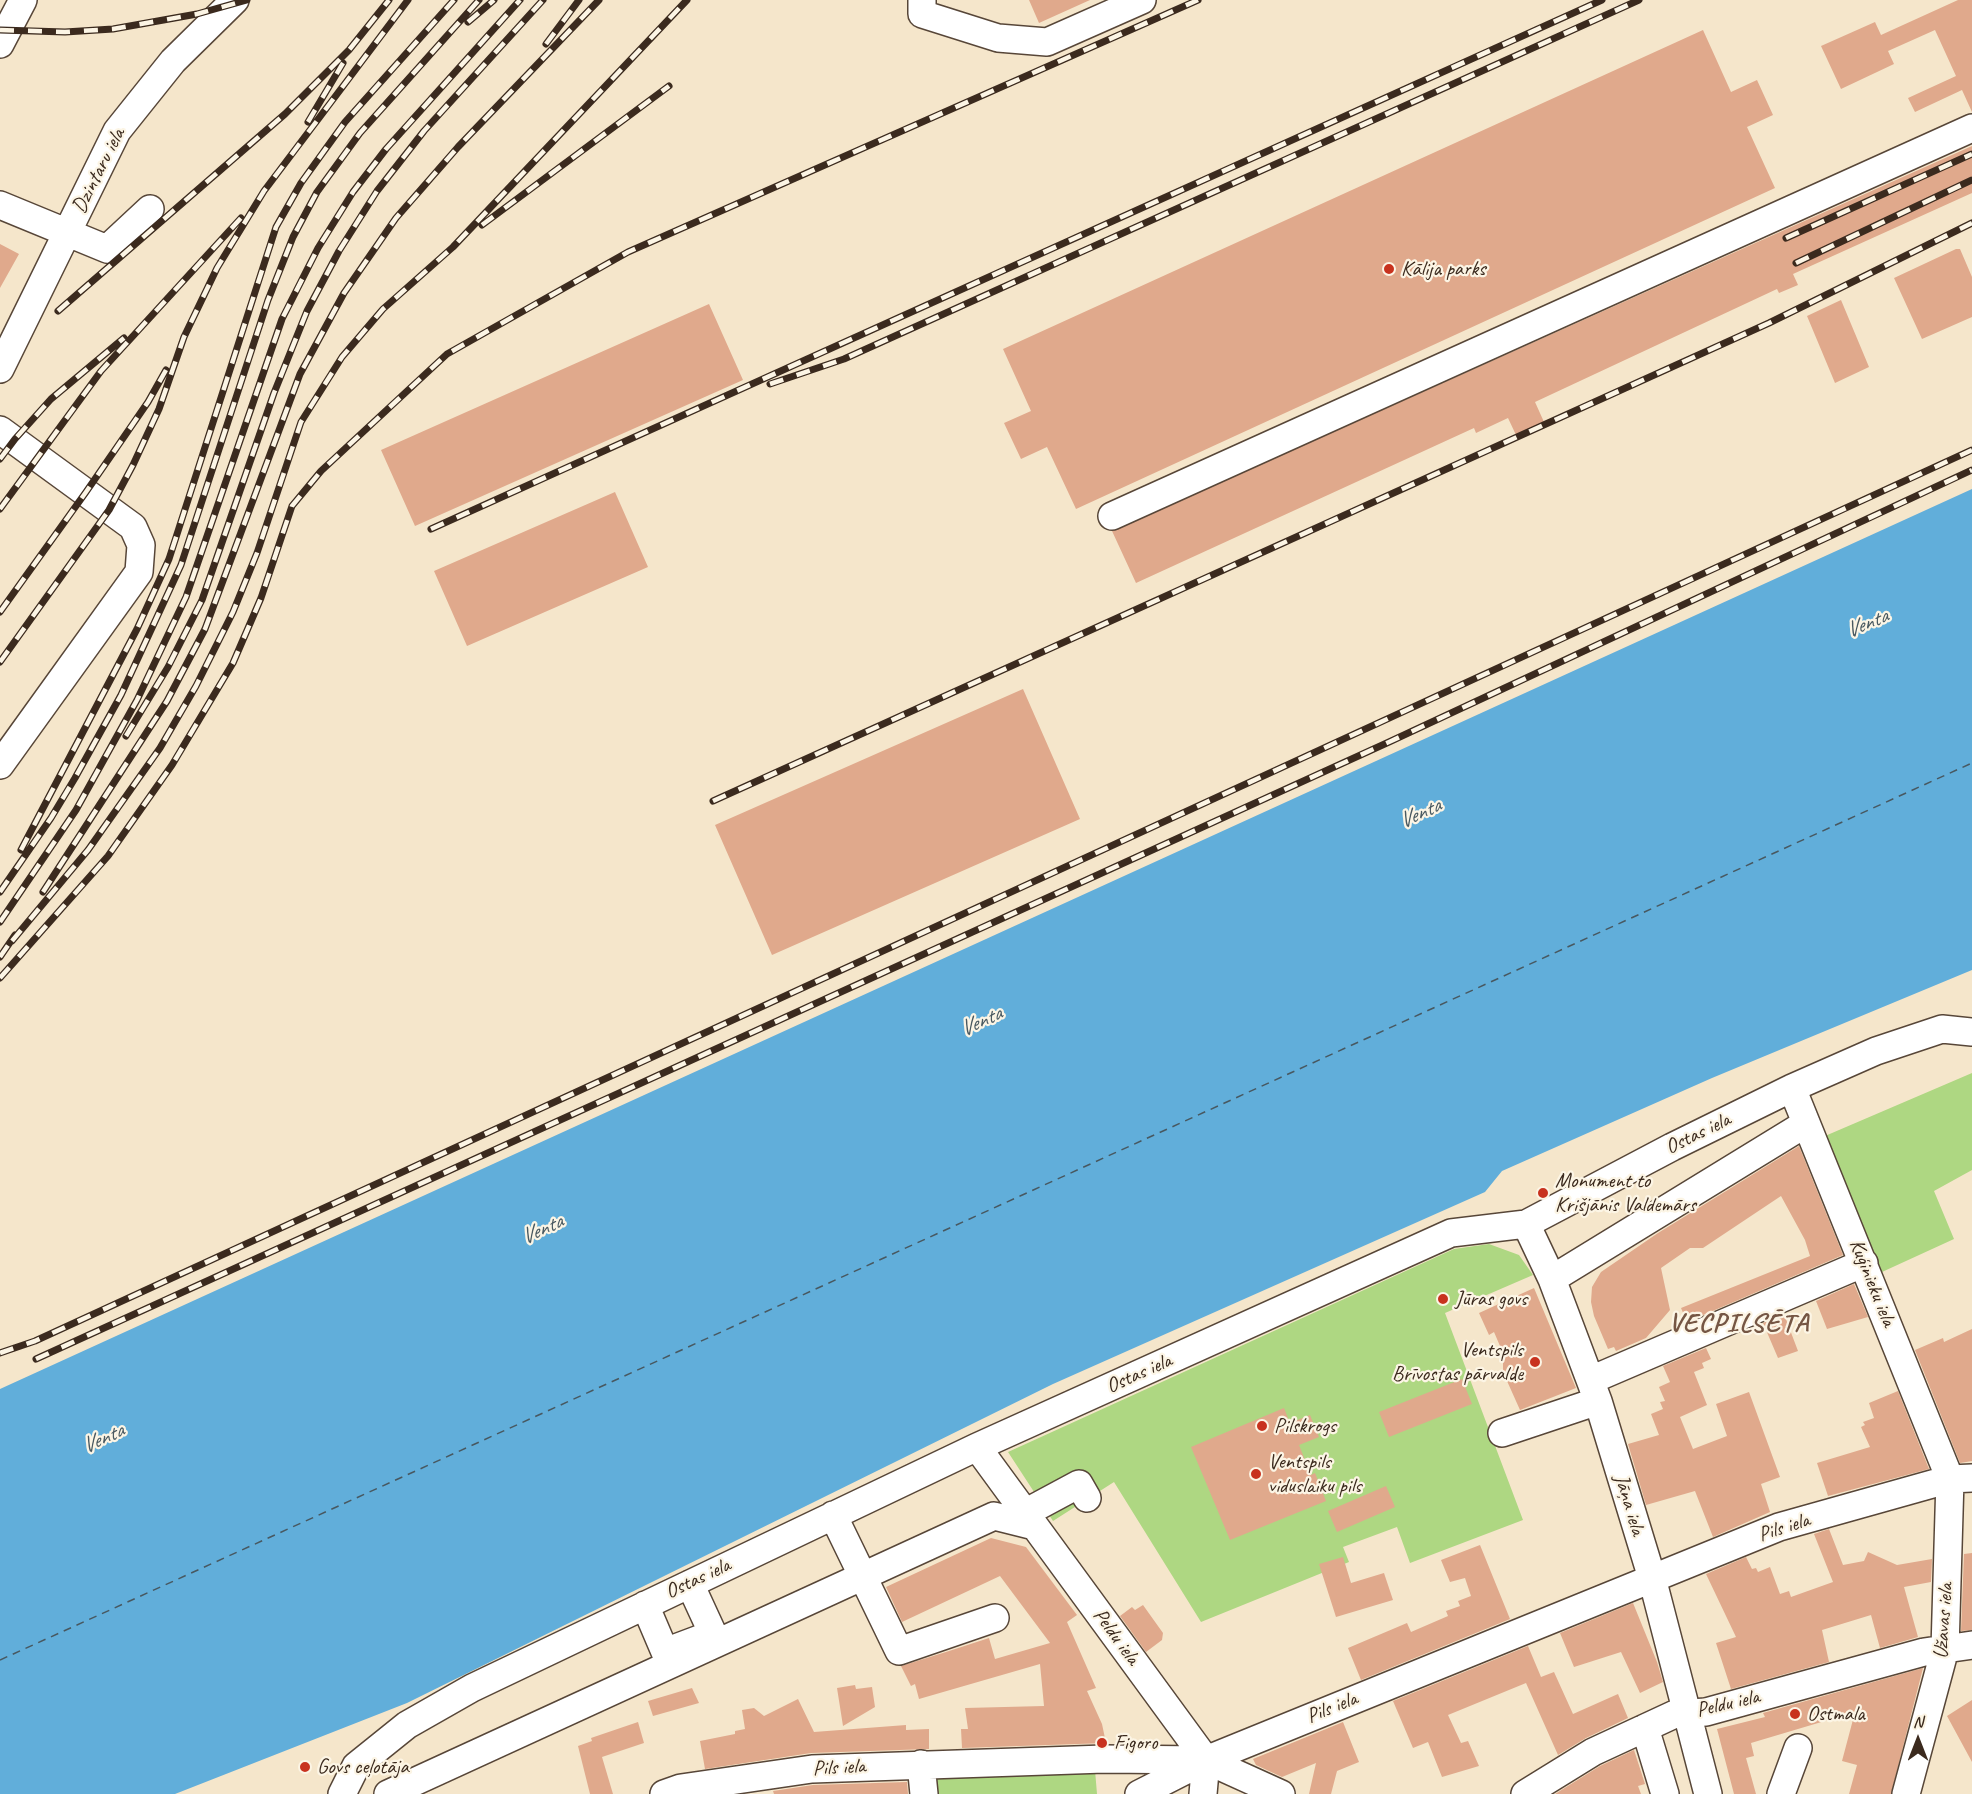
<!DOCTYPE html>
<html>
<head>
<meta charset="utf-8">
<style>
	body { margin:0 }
	#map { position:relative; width:1972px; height:1794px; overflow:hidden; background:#f5e6cb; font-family:Caveat,sans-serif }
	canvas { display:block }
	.north { position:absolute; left:1888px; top:1710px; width:60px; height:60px; -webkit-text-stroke:4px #fcf5e5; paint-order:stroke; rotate:0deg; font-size:16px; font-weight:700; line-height:24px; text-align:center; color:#3b2a1e }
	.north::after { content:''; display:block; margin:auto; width:21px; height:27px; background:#3b2a1e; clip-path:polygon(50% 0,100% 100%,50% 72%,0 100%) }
</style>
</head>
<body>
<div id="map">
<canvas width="1972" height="1794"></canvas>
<div class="north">N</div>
</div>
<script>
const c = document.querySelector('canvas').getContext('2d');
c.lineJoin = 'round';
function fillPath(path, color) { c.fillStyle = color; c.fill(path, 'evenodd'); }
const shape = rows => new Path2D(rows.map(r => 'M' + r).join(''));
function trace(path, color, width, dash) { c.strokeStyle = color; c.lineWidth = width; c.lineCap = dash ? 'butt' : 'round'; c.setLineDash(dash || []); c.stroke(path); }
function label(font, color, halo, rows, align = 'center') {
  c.font = font + ' Caveat,sans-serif'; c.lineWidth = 4.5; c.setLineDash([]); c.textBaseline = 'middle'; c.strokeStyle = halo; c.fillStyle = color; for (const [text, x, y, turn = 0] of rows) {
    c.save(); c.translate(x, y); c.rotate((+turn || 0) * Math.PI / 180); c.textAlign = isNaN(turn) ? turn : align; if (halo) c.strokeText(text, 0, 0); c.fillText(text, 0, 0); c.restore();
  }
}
const green = shape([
	[1972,1073,1972,1170,1934,1191,1954,1239,1882,1272,1825,1136],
	[1489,1244,1519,1255,1533,1275,1445,1313,1523,1520,1410,1563,1397,1527,1343,1547,1349,1562,1201,1622,1114,1482,1053,1521,1008,1452,1454,1249],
	[1095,1770,1097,1794,932,1794,934,1783,938,1778]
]);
const water = shape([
	[1972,489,1972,970,1712,1078,1502,1171,1485,1192,1053,1384,407,1703,175,1794,0,1794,0,1389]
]);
const ferry = shape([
	[0,1660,1972,763]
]);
const building = shape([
	[1029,0,1090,0,1039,23],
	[1958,0,1972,0,1972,112,1962,90,1915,112,1908,98,1956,76,1935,30,1888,51,1894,64,1841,89,1821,46,1875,22,1881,35],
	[1703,30,1731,92,1757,80,1773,115,1747,127,1775,188,1076,509,1047,447,1021,459,1004,423,1031,411,1003,349],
	[1972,146,1972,193,1793,274,1798,285,1779,293,1777,289,1535,402,1544,422,1516,435,1508,418,1476,433,1474,428,1136,583,1112,531],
	[0,244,19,254,0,288],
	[1956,249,1960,249,1972,277,1972,317,1922,339,1894,278],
	[1841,300,1869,367,1835,383,1807,316],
	[709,304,743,380,415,526,381,450],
	[615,492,648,567,467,646,434,571],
	[1023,689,1080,819,772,955,715,825],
	[1799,1146,1843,1255,1687,1322,1681,1308,1810,1256,1805,1240,1781,1196,1703,1248,1690,1248,1661,1268,1670,1310,1646,1338,1616,1351,1614,1347,1608,1349,1594,1316,1591,1302,1592,1287,1601,1272,1658,1233],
	[1854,1284,1868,1317,1827,1329,1816,1301],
	[1534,1288,1576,1388,1520,1410,1503,1372,1503,1353,1494,1332,1489,1335,1479,1313],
	[1784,1314,1798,1351,1778,1358,1763,1323],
	[1972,1329,1972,1461,1960,1463,1915,1350,1943,1338,1944,1342],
	[1706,1348,1711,1359,1702,1363,1704,1368,1694,1372,1707,1405,1680,1417,1693,1449,1727,1436,1716,1404,1749,1392,1780,1477,1761,1484,1770,1512,1713,1537,1695,1491,1646,1505,1628,1444,1659,1435,1651,1414,1663,1409,1660,1402,1665,1401,1659,1387,1670,1382,1663,1366],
	[1462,1379,1472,1404,1389,1437,1379,1412],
	[1898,1391,1929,1469,1828,1496,1817,1463,1870,1447,1861,1427,1865,1425,1863,1422,1874,1418,1869,1403],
	[1284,1408,1290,1423,1310,1415,1319,1437,1299,1445,1311,1475,1315,1473,1326,1501,1230,1540,1191,1447],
	[1386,1486,1395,1507,1337,1532,1328,1511],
	[1829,1529,1843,1565,1864,1561,1868,1552,1897,1565,1932,1559,1931,1582,1904,1587,1918,1637,1880,1648,1871,1615,1822,1630,1829,1662,1731,1689,1716,1643,1736,1637,1706,1574,1746,1557,1752,1569,1756,1568,1758,1572,1770,1567,1780,1594,1789,1591,1791,1597,1833,1582,1814,1534],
	[991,1538,1026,1547,1077,1615,1067,1622,1096,1688,1087,1691,1102,1724,1106,1743,962,1748,961,1729,968,1729,965,1708,1044,1706,1040,1664,919,1699,915,1684,911,1686,901,1666,946,1652,989,1638,995,1659,1050,1643,1000,1576,902,1622,886,1587],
	[1480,1545,1510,1619,1361,1680,1348,1648,1407,1623,1411,1632,1448,1616,1446,1611,1460,1606,1458,1601,1471,1596,1465,1578,1450,1582,1441,1560],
	[1972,1553,1972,1630,1961,1631,1964,1554],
	[1343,1557,1351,1583,1384,1573,1393,1600,1336,1617,1319,1564],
	[1633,1603,1657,1662,1663,1682,1640,1693,1621,1652,1574,1667,1560,1633],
	[1143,1605,1163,1633,1162,1640,1146,1652,1120,1616,1132,1607,1135,1610],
	[1528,1646,1541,1677,1554,1672,1573,1714,1618,1694,1628,1718,1586,1738,1558,1755,1526,1683,1448,1715,1461,1743,1468,1741,1479,1766,1442,1777,1428,1742,1413,1748,1393,1701],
	[1923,1668,1891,1794,1849,1794,1857,1765,1842,1761,1855,1712,1751,1743,1754,1756,1746,1758,1756,1794,1734,1794,1717,1729,1765,1717,1763,1713],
	[855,1685,856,1689,872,1687,875,1707,843,1726,837,1688],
	[692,1688,699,1703,653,1716,648,1701],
	[798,1699,814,1732,906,1725,906,1730,929,1729,929,1749,811,1753,705,1769,700,1741,735,1734,735,1731,745,1729,742,1710,754,1708,764,1716],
	[1972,1700,1972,1762,1947,1716],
	[638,1722,644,1743,602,1757,613,1794,590,1794,578,1746,592,1741,591,1738],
	[1343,1722,1359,1762,1337,1771,1331,1794,1309,1794,1316,1763,1282,1777,1256,1765,1253,1759],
	[1634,1750,1645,1784,1638,1786,1641,1794,1555,1794,1600,1766],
	[907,1782,908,1794,774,1794,773,1791,813,1785]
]);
const minor = shape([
	[922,0,922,14,998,38,1047,42,1142,0],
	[0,44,23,0],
	[0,205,107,249,150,209],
	[0,369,117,131,173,61,235,0],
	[0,430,133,527,141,545,139,572,0,765],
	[1112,516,1972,128],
	[1792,1088,1950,1479,1945,1649,1906,1794],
	[1526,1224,1552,1279,1598,1401,1652,1578,1708,1794],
	[1552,1279,1805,1124],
	[1591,1380,1864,1263],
	[1502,1433,1598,1401],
	[977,1447,1206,1760,1281,1794],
	[1025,1513,1079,1484,1087,1498],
	[833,1515,899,1651,995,1618],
	[645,1605,665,1652,713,1634,690,1584],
	[1645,1728,1665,1794],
	[921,1764,924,1794],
	[342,1794,356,1766,407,1725,472,1688,977,1447,1451,1233,1526,1224,1672,1147,1792,1088,1876,1051,1942,1029,1972,1032],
	[388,1794,994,1516,1034,1526],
	[664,1794,681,1788,812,1769,1104,1759,1206,1760,1779,1527,1950,1479,1972,1478],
	[1139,1794,1202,1762],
	[1203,1794,1206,1760],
	[1525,1794,1593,1752,1675,1714,1706,1712,1924,1652,1972,1645],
	[1781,1794,1798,1748]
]);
const rail = shape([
	[468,22,494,0],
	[0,30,65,32,113,29,197,14,247,0],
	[546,44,579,0],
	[308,122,343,63],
	[482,225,669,86],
	[1786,238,1972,154],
	[1796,263,1972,180],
	[58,311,285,114,349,50,389,0],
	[770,384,844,359,1639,0],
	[0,459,15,439,51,399,124,338],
	[0,509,101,371,241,218],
	[431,529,1602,0],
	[0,612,86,492,148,402,166,370],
	[0,662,109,510,133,465,159,409,184,337,217,268,264,191,408,0],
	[126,736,168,667,202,600,274,393,307,311,339,251,377,191,424,131,543,0],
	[713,801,1769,323,1972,223],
	[21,850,137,629,169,559,276,227,301,183,345,122,454,0],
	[0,892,51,818,75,778,121,695,181,565,268,300,293,237,317,192,360,133,479,0],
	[43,892,167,701,205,629,300,374,344,293,396,218,458,147,599,0],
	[0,922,76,810,137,700,186,597,282,319,318,248,353,192,386,149,520,0],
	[12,941,88,850,160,748,196,686,233,612,257,553,301,422,342,357,383,309,453,247,687,0],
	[0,957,15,935],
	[0,978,108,856,172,765,233,663,261,598,292,506,321,471,447,354,628,252,1198,0],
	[0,1353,35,1341,1972,450],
	[36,1359,1389,742,1972,470]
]);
const markers = [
	[1389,269,6,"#c8321e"],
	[1543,1193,6,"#c8321e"],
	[1443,1299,6,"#c8321e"],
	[1535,1362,6,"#c8321e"],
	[1262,1426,6,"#c8321e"],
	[1256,1474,6,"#c8321e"],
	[1795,1714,6,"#c8321e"],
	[1102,1743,6,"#c8321e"],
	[305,1767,6,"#c8321e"]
];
const streetNames = [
	["Dzintaru iela",99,171,-63],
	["Ostas iela",1698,1134,-26],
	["Kuģinieku iela",1872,1283,68],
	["Ostas iela",1139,1374,-24],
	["Jāņa iela",1629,1505,73],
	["Pils iela",1784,1528,-18],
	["Ostas iela",698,1579,-25],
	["Užavas iela",1944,1621,-86],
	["Peldu iela",1116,1637,54],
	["Peldu iela",1728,1704,-13],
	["Pils iela",1332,1708,-22],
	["Pils iela",839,1768,-3]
];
const poiNames = [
	["Kālija parks",1401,269],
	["Monument to",1555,1181],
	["Krišjānis Valdemārs",1555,1205],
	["Jūras govs",1455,1299],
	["Ventspils",1523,1350,"right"],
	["Brīvostas pārvalde",1523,1374,"right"],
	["Pilskrogs",1274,1426],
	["Ventspils",1268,1462],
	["viduslaiku pils",1268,1486],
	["Ostmala",1807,1714],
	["Figoro",1114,1743],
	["Govs ceļotāja",317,1767]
];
const waterNames = [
	["Venta",1867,624,-23],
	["Venta",1420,814,-25],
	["Venta",981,1022,-25],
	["Venta",542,1230,-25],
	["Venta",103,1439,-25]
];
const districtNames = [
	["VECPILSĒTA",1739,1324]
];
fillPath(green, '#aed782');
fillPath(water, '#61aeda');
trace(ferry, '#485860', 1.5, [8, 6]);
fillPath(building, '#e0a98c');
trace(minor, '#574638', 30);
trace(minor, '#fff', 27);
trace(rail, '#3b2a1e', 7);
trace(rail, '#fcf5e5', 4.5, [14]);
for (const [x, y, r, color] of markers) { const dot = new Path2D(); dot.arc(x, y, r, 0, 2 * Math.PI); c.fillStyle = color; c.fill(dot); trace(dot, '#fcf5e5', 2); }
label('21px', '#3b2a1e', '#fcf5e5', streetNames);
label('21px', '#3b2a1e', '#fcf5e5', poiNames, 'left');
label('italic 22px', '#485860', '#fcf5e5', waterNames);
c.letterSpacing = '1.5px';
label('bold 27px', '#755644', '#fcf5e5', districtNames);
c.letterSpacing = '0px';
</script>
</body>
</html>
